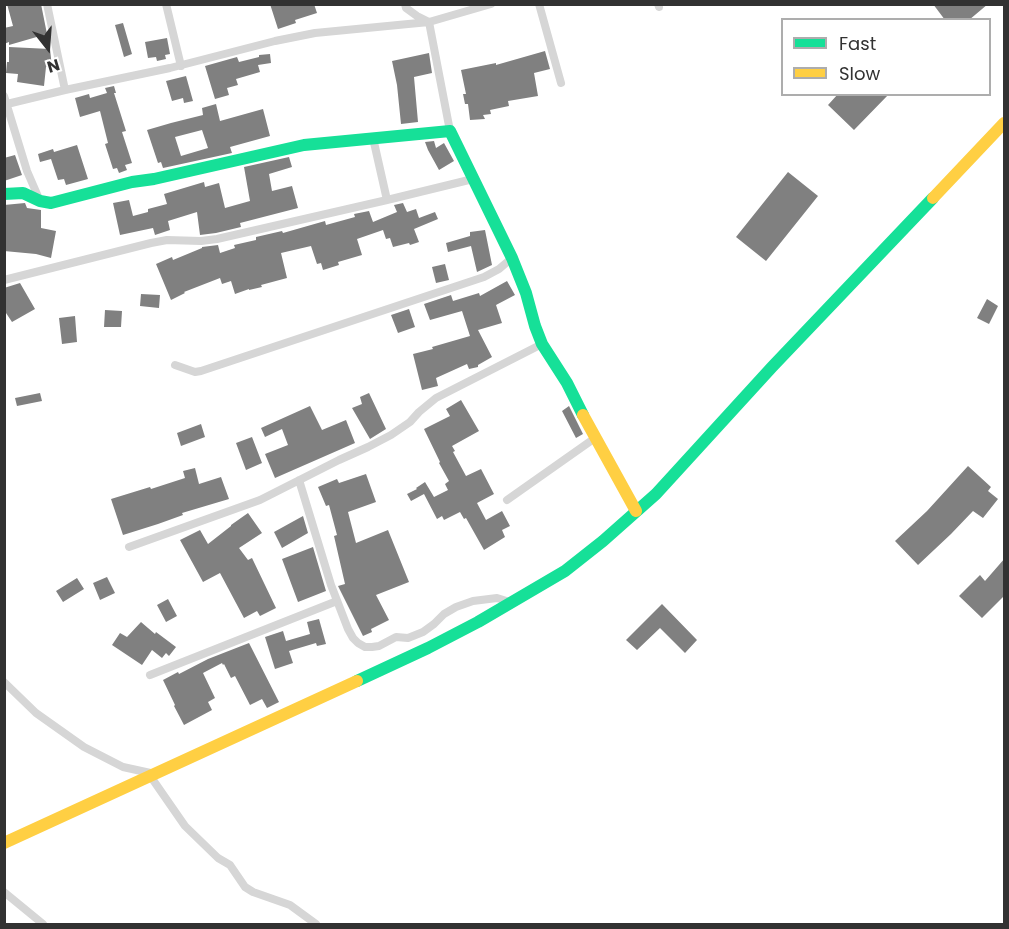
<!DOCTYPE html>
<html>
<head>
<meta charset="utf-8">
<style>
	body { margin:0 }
	#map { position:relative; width:1009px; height:929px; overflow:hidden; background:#fff; font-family:Poppins,sans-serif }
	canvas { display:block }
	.frame { position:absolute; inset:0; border:6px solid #323232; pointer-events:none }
	.legend { position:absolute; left:781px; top:18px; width:210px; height:78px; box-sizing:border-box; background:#fff; border:2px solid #adadad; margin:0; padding:8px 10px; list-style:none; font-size:18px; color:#323232 }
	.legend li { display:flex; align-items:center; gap:12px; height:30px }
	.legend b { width:30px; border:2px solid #adadad }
	.north { position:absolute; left:18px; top:18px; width:60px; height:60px; -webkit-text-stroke:4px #fff; paint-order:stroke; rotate:163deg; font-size:16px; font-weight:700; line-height:24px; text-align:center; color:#323232 }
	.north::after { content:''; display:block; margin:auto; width:21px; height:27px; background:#323232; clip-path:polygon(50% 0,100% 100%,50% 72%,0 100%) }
</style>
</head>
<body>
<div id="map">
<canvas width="1009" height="929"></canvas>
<div class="frame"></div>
<ul class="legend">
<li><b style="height:8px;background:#16e098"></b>Fast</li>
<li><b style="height:8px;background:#ffcf43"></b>Slow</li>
</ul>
<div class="north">N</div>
</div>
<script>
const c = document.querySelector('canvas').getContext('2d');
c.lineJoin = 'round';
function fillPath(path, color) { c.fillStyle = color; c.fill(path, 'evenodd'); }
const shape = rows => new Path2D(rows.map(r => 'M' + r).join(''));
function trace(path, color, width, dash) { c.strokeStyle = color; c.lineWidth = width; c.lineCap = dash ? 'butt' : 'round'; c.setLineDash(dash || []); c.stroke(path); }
const building = shape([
	[7,4,41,4,47,34,9,45,9,42,4,44,4,28,13,26],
	[270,4,314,4,317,13,295,20,296,23,278,29],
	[933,4,988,4,969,20,945,20],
	[123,23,132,54,124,57,115,25],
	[167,38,170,54,165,55,166,59,157,61,156,57,148,58,145,42],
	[9,47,50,49,52,67,46,67,44,86,17,82,18,74,6,73,7,62,9,62],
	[545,51,550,69,534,73,538,96,508,101,509,106,490,110,491,114,483,115,485,119,470,120,468,104,465,104,463,94,466,94,461,70,496,63,496,65],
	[429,53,432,73,414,77,418,122,401,124,397,85,392,61],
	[270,54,271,63,258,65,260,72,236,79,238,85,227,88,229,95,215,99,205,66,237,57,239,62,259,57,259,55],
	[186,76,193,101,184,103,183,98,172,101,166,81],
	[114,86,116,93,114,93,126,131,122,132,132,163,125,165,127,170,119,173,117,168,113,169,105,144,108,143,100,111,80,117,75,98,89,94,90,98,107,93,105,88],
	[838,94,889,94,854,130,828,105],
	[216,104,220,121,263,109,270,136,230,147,232,153,163,168,161,162,158,163,147,130,171,123,203,115,202,108],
	[202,130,208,148,181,156,175,137],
	[434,141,436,148,444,143,454,161,439,170,428,150,425,142],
	[77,145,88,179,66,185,64,179,58,180,51,159,40,162,38,154,53,149,54,152],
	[15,155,22,175,4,181,4,158],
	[289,157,292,167,269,174,272,191,292,186,298,208,240,223,241,227,216,233,200,235,197,212,168,221,170,230,155,235,153,228,120,235,113,203,129,200,133,216,148,212,148,209,167,204,164,194,204,182,205,187,219,183,225,208,250,201,244,167],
	[788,172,818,196,766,261,736,237],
	[25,203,27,208,41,210,41,228,56,231,51,258,36,254,4,251,4,205],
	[403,203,407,212,416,209,419,218,435,212,438,219,414,229,419,242,410,245,409,243,393,247,390,238,386,239,383,230,357,239,362,255,338,262,339,265,323,270,321,263,317,264,311,246,281,253,287,278,261,285,262,287,249,290,249,289,235,294,231,281,222,284,220,278,184,292,185,293,171,300,156,264,172,257,173,260,202,248,202,247,218,245,220,253,235,248,234,245,256,240,256,237,282,231,283,233,325,221,326,225,355,217,354,214,369,211,373,222,397,212,394,205],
	[485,230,492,265,477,272,471,246,448,252,446,243,470,236,470,232],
	[445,264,449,280,436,283,432,267],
	[507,281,515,295,496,305,502,323,478,330,492,357,478,365,478,367,469,369,467,364,436,378,438,386,422,390,413,354,433,349,432,347,470,336,462,311,430,320,424,304,451,295,453,301,479,293,480,296],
	[20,283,35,309,12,322,4,310,4,288],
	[141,294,160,295,159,308,140,306],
	[987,299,998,306,989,324,977,318],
	[409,309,415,327,398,333,391,315],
	[105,310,122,311,121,327,104,327],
	[75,316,77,342,62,344,59,318],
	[40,393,42,401,17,406,15,398],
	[369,393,386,429,370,439,352,408,362,404,360,397],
	[461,400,479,431,452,446,455,451,453,452,466,476,481,469,494,494,477,503,486,520,502,511,510,526,502,530,505,537,484,550,466,518,464,519,460,512,444,520,442,516,437,519,424,494,411,501,407,494,417,489,416,488,425,482,434,497,448,490,445,484,449,481,439,463,440,462,424,429,450,416,446,409],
	[310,406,322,430,346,420,355,443,275,478,265,454,288,445,282,429,265,437,261,428],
	[569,406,583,434,576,438,562,411],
	[201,424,205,437,181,446,177,433],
	[252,437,262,463,246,470,236,443],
	[968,466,991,487,988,491,998,499,983,518,973,511,951,534,918,565,895,541,927,511],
	[195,468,199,484,221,477,229,499,182,513,183,515,158,524,123,535,111,499,150,487,151,489,185,478,183,471],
	[366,474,376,502,348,512,356,543,388,530,409,582,376,595,389,620,371,629,372,632,363,636,338,586,345,584,334,536,337,535,329,505,326,506,318,487,337,479,339,483],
	[248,513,262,533,239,548,248,560,252,558,276,608,260,616,257,611,244,618,220,573,203,582,180,540,200,530,208,544,231,526,231,525],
	[303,516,308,533,282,548,274,532],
	[313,547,326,591,298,602,282,559],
	[1005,558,1005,595,982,618,959,596,980,575,985,581],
	[107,577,115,593,100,600,93,583],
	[77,578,84,589,63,602,56,591],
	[168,599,177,616,166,622,157,605],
	[662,604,697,640,685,653,660,628,637,650,626,640],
	[319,619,326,644,317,646,316,643,289,651,293,663,275,669,265,637,283,631,286,641,310,634,307,622],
	[141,622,155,634,156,632,176,647,169,656,166,653,162,658,152,650,142,665,112,645,120,633,127,637],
	[249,643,279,702,267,708,262,699,250,705,235,676,231,678,224,664,223,665,222,663,203,673,215,698,208,702,212,710,184,725,174,706,175,705,163,680,178,672,179,674,208,659]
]);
const street = shape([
	[47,4,65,90],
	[166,4,181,66],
	[405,4,406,8,417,16,429,22,450,131],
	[539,4,561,83],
	[658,4,659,7],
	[4,96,27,171,40,201],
	[7,104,65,90,170,68,275,41,315,33,429,22,491,4],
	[373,138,387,200],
	[4,280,151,243,167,240,201,241,217,239,387,200,473,179],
	[175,365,195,372,201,371,484,277,499,269,512,258],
	[299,480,331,585,348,629,353,638,358,643,365,647,372,647,379,646,396,637,408,638,423,632,434,624,444,614,456,607,473,601,497,598,513,603],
	[507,500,595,438],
	[129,547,260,500,339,460,368,447,391,435,410,422,419,412,436,398,542,344],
	[150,675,337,601],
	[4,682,36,713,84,747,123,767,155,774],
	[151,777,185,826,218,858,230,865,245,887,253,892,290,905,316,924],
	[4,892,43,924]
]);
const fast = shape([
	[4,194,23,193,40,201,51,203,132,182,154,179,304,145,450,131,512,258,526,293,535,326,542,344,567,383,583,415],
	[357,681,428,648,478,622,565,571,603,541,656,494,772,367,933,198]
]);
const slow = shape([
	[933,198,1004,123],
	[583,415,636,511],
	[4,843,357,681]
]);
fillPath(building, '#808080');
trace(street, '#d6d6d6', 8);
trace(fast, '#16e098', 12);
trace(slow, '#ffcf43', 12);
</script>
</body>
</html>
